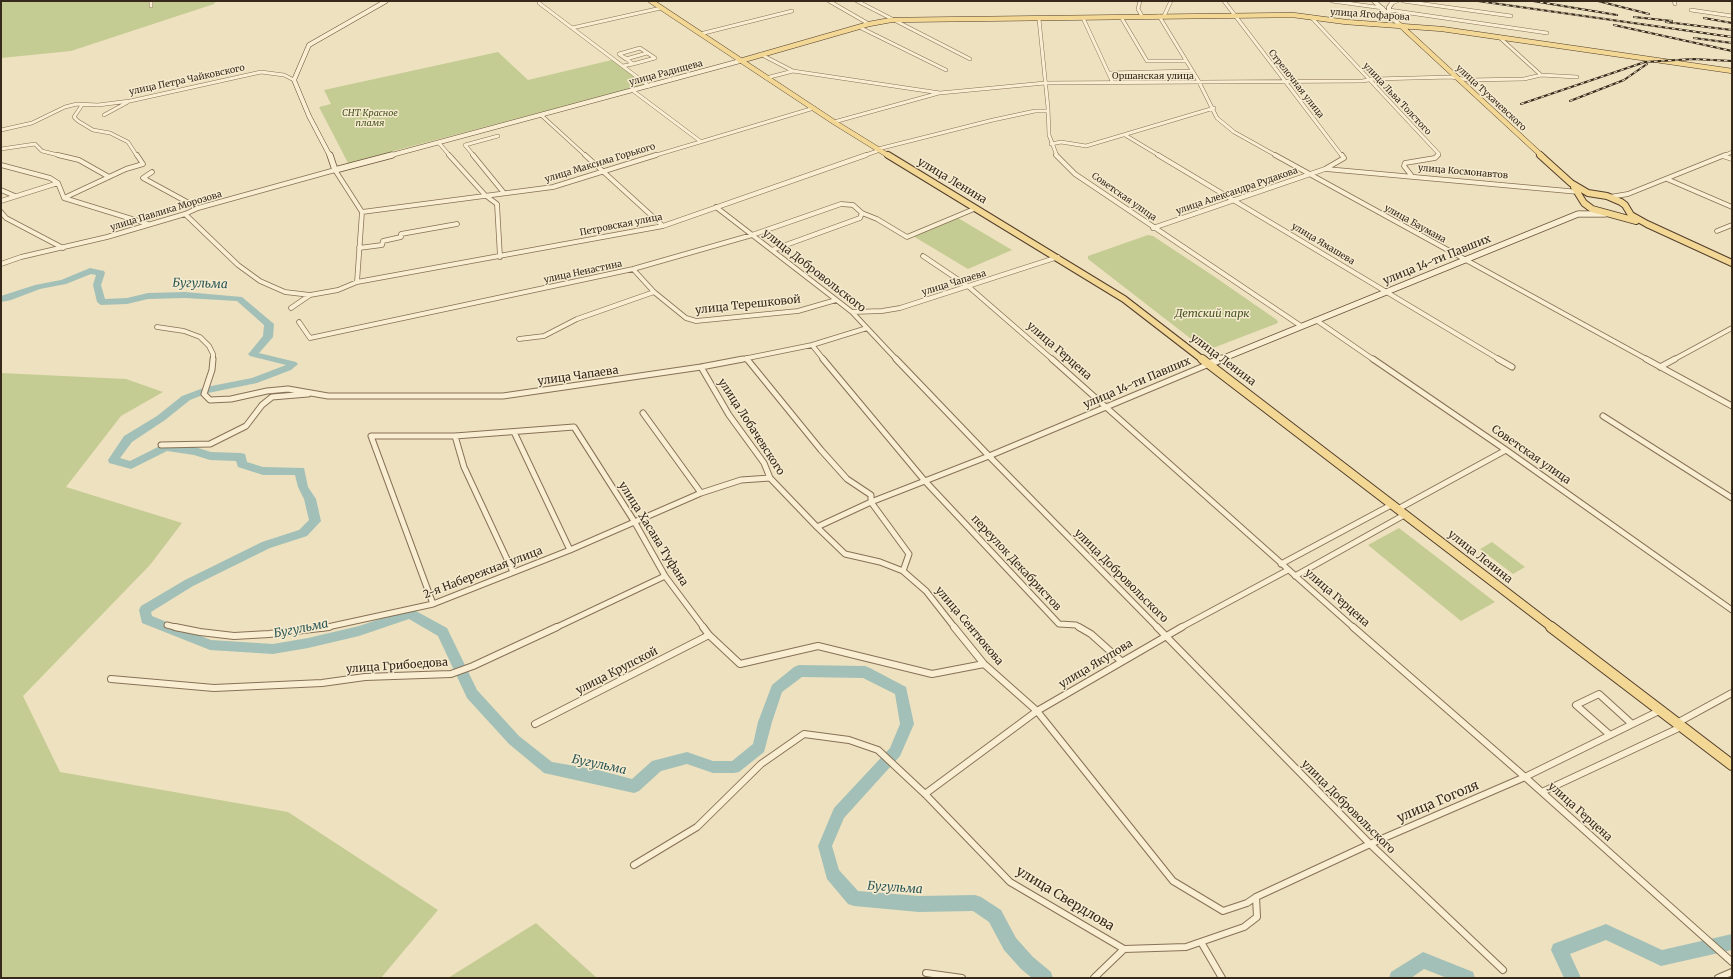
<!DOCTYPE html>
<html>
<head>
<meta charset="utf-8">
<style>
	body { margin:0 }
	#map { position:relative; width:1733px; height:979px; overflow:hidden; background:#eee1bf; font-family:Merriweather,serif }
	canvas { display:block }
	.frame { position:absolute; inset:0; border:2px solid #36291c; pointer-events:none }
</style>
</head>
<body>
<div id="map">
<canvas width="1733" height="979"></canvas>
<div class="frame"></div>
</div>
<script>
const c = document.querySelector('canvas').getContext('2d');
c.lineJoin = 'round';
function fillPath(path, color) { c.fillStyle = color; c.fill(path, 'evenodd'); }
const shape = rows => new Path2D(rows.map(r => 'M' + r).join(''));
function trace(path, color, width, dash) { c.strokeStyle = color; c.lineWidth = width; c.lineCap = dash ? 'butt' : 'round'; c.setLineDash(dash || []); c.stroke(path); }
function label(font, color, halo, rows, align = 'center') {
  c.font = font + ' Merriweather,serif'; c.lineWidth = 3; c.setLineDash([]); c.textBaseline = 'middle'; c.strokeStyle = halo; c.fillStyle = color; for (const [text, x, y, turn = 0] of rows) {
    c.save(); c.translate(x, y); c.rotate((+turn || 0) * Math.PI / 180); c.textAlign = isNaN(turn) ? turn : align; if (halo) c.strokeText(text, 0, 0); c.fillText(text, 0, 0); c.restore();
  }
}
const green = shape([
	[1,1,216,1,214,4,71,51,1,58],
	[498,52,528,80,616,59,648,84,348,163,319,107,331,104,324,90],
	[958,218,1012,250,968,269,913,236],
	[1148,235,1153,236,1212,275,1277,320,1278,323,1213,348,1204,349,1088,259,1088,256],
	[1,373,126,379,163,392,121,416,66,487,182,523,150,565,23,696,60,772,288,812,438,910,381,978,1,978],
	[1399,528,1495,602,1461,621,1368,545],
	[1492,542,1525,567,1513,574,1480,549],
	[536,923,597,978,448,978]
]);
const river = shape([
	[90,268,104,271,105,273,101,285,105,299,127,298,148,293,185,292,242,297,274,324,273,337,259,353,296,362,298,364,291,370,257,383,208,393,190,400,165,420,132,442,120,458,130,461,166,443,195,447,211,452,241,453,245,454,247,462,263,467,304,468,308,487,316,499,321,521,307,536,270,548,193,586,151,612,152,616,211,640,273,644,308,638,359,626,410,609,414,610,447,628,477,690,519,736,552,762,598,770,632,779,652,761,687,752,713,761,732,761,753,744,758,722,772,685,794,667,799,665,865,666,870,668,906,687,914,724,900,756,844,818,832,846,839,870,858,891,919,896,975,895,981,897,1001,910,1016,938,1033,957,1051,972,1053,978,1032,978,1021,969,1004,950,989,922,973,911,919,912,854,906,848,904,827,879,818,846,834,808,890,748,900,724,895,694,863,678,802,677,782,692,772,722,764,752,739,772,734,773,713,773,687,764,661,771,639,791,634,793,544,773,509,744,467,698,438,636,409,619,359,636,308,648,273,654,210,650,142,623,139,610,141,606,185,580,262,542,299,530,309,520,304,499,298,487,295,475,263,475,238,467,236,461,210,460,194,455,167,451,131,469,109,463,108,460,124,436,157,416,182,396,206,387,252,378,286,365,250,356,248,354,250,352,263,336,264,325,237,301,185,298,148,299,127,304,101,305,97,302,93,285,96,275,91,274,66,284,40,289,11,300,1,302,1,296,35,285,61,280,90,268],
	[1606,924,1662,950,1732,934,1732,950,1661,966,1606,940,1570,954,1581,978,1564,978,1551,950,1553,944,1606,924],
	[1423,952,1473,972,1475,978,1447,978,1424,969,1411,978,1389,978,1391,972,1423,952]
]);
const streetFar3 = shape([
	[151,1,151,6],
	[829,1,869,24],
	[857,1,970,59],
	[1140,1,1138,9,1142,16],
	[1224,1,1342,156],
	[1332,1,1383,8],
	[1403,1,1511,16],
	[1674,1,1675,4],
	[539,3,649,86],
	[1392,3,1397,1],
	[1389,10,1547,33],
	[1691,10,1732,16],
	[1159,16,1198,80,1217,118,1234,132,1277,156],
	[1164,16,1171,1],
	[1121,17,1147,61,1186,61],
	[1311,17,1439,154,1437,156],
	[1083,18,1113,83],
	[1039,19,1048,108,1049,135,1057,156],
	[859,27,946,70],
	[572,28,661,8],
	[700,34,792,11],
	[1499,37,1541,75],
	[760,54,793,71],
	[633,64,655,58,640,48,619,54,626,59,647,53],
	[623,66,633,64,624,57],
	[1109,73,1192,71],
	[766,78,793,71,940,93,1045,83,1362,81,1375,79,1451,77,1469,80,1524,79,1541,75,1577,77],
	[632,90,700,141],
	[82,105,74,117,78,121,93,130,110,133,128,142,137,156],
	[104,115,128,102],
	[541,115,586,156],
	[834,122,939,93],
	[1,130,32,123,65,107,77,104,98,105,130,101,261,72,284,75,294,80],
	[1125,135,1160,156],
	[439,143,450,156],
	[1051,144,1061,142,1086,146,1214,108],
	[1,149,35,144,42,151,62,156],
	[878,149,993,120,1035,111,1048,111],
	[474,156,465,145,498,136],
	[653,156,814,108],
	[863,156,880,150],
	[1723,156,1732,152]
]);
const streetFar2 = shape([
	[58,155,79,160,109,177],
	[449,155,485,195,497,204,500,257],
	[473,155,504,193],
	[585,155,663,226],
	[1056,155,1075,174,1301,326],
	[1158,155,1500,360],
	[1275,155,1648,360],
	[1723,156,1732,159],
	[1,165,50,178,58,183,64,198,148,224],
	[1326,169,1579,192],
	[152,172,143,178,198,208],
	[1411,175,1404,166,1405,163,1435,158,1438,155],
	[1667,179,1732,207],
	[1,190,15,196],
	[1610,197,1628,194,1725,155],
	[64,198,126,169,143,164,137,155],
	[1,201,58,183],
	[716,207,852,312,897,360],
	[1,212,6,218,63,248],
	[362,212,553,187,656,155],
	[185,214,238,265,260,281,285,292,310,295,338,290,357,282,663,226,866,155],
	[1153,228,1325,169,1344,158,1342,155],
	[1717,231,1732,225],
	[359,248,382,245,383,241,401,237,401,234,457,224],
	[772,250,860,218,862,213],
	[923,256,969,287,1053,360],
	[1,264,21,257,107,237,185,214,198,208,335,170,362,212,357,282],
	[633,269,654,292,686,318,696,321,798,311,836,300],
	[291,308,310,295],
	[852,312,882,311,900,308,1058,257],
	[1316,320,1374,360],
	[299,322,310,338,633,269,752,235,841,204,853,205,862,213,877,219,907,237,974,209],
	[157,327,184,331,200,337,209,346,213,354,213,360],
	[519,339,544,336,577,319,654,292],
	[812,345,824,360],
	[746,358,747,360],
	[738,360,812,345,867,328],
	[1673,360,1732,328]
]);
const streetFar1 = shape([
	[213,359,212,370,204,394,210,400,231,399,267,391,288,389,328,396,503,396,701,367,743,359],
	[747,359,821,450,847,479,871,495,871,502,909,554,903,571,926,591,955,628],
	[823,359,924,480,1059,624,1076,625,1080,628],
	[896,359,989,456,1158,628],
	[1052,359,1354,628],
	[1373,359,1506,450,1732,610],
	[1498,359,1512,367],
	[1646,359,1732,406],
	[701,367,729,415,764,463,770,478,817,527,845,554,880,562,903,571],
	[1660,367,1675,359],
	[643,413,701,493],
	[1603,416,1732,498],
	[514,432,570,550],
	[455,436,464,467,513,572],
	[161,445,210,444,246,426,262,405,272,397,308,394],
	[1398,509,1506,450],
	[817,527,871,502,989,456,1209,364],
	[1281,564,1393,504],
	[1295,576,1406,514],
	[433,604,371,436,455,436,574,427,634,521,665,576,704,628],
	[167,625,179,628],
	[323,628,433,604,570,550,701,493,741,480,770,478],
	[555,628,665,576],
	[1180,628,1288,570]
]);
const street = shape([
	[175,627,200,632,234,636,269,634,329,627],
	[703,627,709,635,740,664,818,646,932,674,984,664],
	[954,627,984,664,1037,711,1173,881,1223,911,1247,903,1256,897,1370,844,1525,777,1661,710],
	[1079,627,1091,634,1120,660],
	[1157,627,1370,844,1503,970],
	[1353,627,1525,777,1732,962],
	[111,679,214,688,322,683,365,677,451,674,473,666,557,627],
	[1677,723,1732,693],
	[535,724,709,635],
	[1610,735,1576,705,1599,694,1632,724],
	[1542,792,1681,727],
	[925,794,1037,711,1182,627],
	[634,865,697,827,761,764,804,734,849,740,878,750,925,794,1010,882,1124,949,1186,947,1244,927,1257,917,1256,897],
	[1201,942,1222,978],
	[926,973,962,978],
	[1094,978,1124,949],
	[1718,978,1732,972]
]);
const secondaryFar2 = shape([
	[1374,1,1400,25],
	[1389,13,1389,7,1392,3,1391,1],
	[330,156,309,116,294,80,309,45,386,1],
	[388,156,740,61]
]);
const secondaryFar1 = shape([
	[330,155,335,170,392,155],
	[1219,360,1578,214,1605,214]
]);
const secondary = shape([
	[1209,364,1221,359]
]);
const primaryFar3 = shape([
	[651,1,834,122,889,156],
	[1400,25,1542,156],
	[740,61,869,24,891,20,1293,15,1346,22,1442,29,1732,71]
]);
const primaryFar2 = shape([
	[888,155,1124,299,1203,360],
	[1540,155,1571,183,1588,193,1607,196,1621,202,1625,205,1631,215,1647,224,1732,263],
	[1574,187,1584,203,1592,209,1636,221]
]);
const primaryFar1 = shape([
	[1202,359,1553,628]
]);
const primary = shape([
	[1551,627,1732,765]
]);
const rail = shape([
	[1478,1,1732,37],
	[1533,1,1617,15],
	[1598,1,1649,14],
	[1634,17,1672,21],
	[1704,18,1732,23],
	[1666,22,1732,30],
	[1614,25,1732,51],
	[1694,38,1732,43],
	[1570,101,1624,80,1647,64],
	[1521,104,1645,62,1693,59,1732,61]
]);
const farStreetnames = [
	["улица Ягофарова",1370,15,4],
	["улица Радищева",666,73,-15],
	["Оршанская улица",1153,76],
	["улица Петра Чайковского",187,80,-12],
	["Стрелочная улица",1296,84,52],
	["улица Тухачевского",1491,98,43],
	["улица Льва Толстого",1397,99,47],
	["улица Максима Горького",600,163,-17],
	["улица Космонавтов",1463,172,5],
	["улица Александра Рудакова",1237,191,-19],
	["Советская улица",1124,197,35],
	["улица Павлика Морозова",166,211,-17],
	["улица Баумана",1415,224,29],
	["Петровская улица",621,225,-11],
	["улица Ямашева",1323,244,31],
	["улица Ненастина",583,272,-12],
	["улица Чапаева",954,283,-17]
];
const farParknames = [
	["СНТ Красное",370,113],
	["пламя",370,123]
];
const streetNames = [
	["улица Ленина",952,181,31],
	["улица 14-ти Павших",1437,260,-22],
	["улица Добровольского",814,271,38],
	["улица Терешковой",748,305,-6],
	["улица Герцена",1059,351,41],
	["улица Ленина",1223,360,37],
	["улица Чапаева",578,376,-8],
	["улица 14-ти Павших",1137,383,-23],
	["улица Лобачевского",751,427,57],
	["Советская улица",1531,455,35],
	["улица Хасана Туфана",653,534,58],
	["улица Ленина",1480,557,38],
	["переулок Декабристов",1016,563,47],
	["2-я Набережная улица",483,573,-21],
	["улица Добровольского",1121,576,45],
	["улица Герцена",1337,598,41],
	["улица Сентюкова",969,626,50],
	["улица Якупова",1096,664,-31],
	["улица Грибоедова",397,666,-4],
	["улица Крупской",617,671,-27],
	["улица Добровольского",1348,807,45],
	["улица Герцена",1580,812,42]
];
const parkNames = [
	["Детский парк",1212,314]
];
const waterNames = [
	["Бугульма",200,284,2],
	["Бугульма",301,629,-11],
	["Бугульма",599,765,12],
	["Бугульма",895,888,4]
];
const nearStreetnames = [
	["улица Гоголя",1438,802,-23],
	["улица Свердлова",1065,899,31]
];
fillPath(green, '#c5cc93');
fillPath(river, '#a2c0b7');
trace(streetFar3, '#877157', 4);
trace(streetFar2, '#877157', 5.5);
trace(streetFar1, '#877157', 7);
trace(street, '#877157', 8);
trace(secondaryFar2, '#69523b', 5);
trace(secondaryFar1, '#69523b', 7);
trace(secondary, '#69523b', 9);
trace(primaryFar3, '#543f2c', 5.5);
trace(primaryFar2, '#543f2c', 8);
trace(primaryFar1, '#543f2c', 10);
trace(primary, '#543f2c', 12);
trace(streetFar3, '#f9eed2', 3);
trace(streetFar2, '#f9eed2', 4);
trace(streetFar1, '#f9eed2', 5);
trace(street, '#f9eed2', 6);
trace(secondaryFar2, '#f9eed2', 4);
trace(secondaryFar1, '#f9eed2', 5.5);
trace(secondary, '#f9eed2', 7);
trace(primaryFar3, '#f3d795', 4.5);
trace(primaryFar2, '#f3d795', 6);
trace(primaryFar1, '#f3d795', 8);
trace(primary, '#f3d795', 10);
trace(rail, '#36291c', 2);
trace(rail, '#f6ebcf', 1, [3.5]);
label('9px', '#36291c', '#f6ebcf', farStreetnames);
label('italic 9px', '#465322', '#f6ebcf', farParknames);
label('11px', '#36291c', '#f6ebcf', streetNames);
label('italic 11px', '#465322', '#f6ebcf', parkNames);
label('italic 12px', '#2b5654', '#f6ebcf', waterNames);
label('13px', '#36291c', '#f6ebcf', nearStreetnames);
</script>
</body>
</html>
